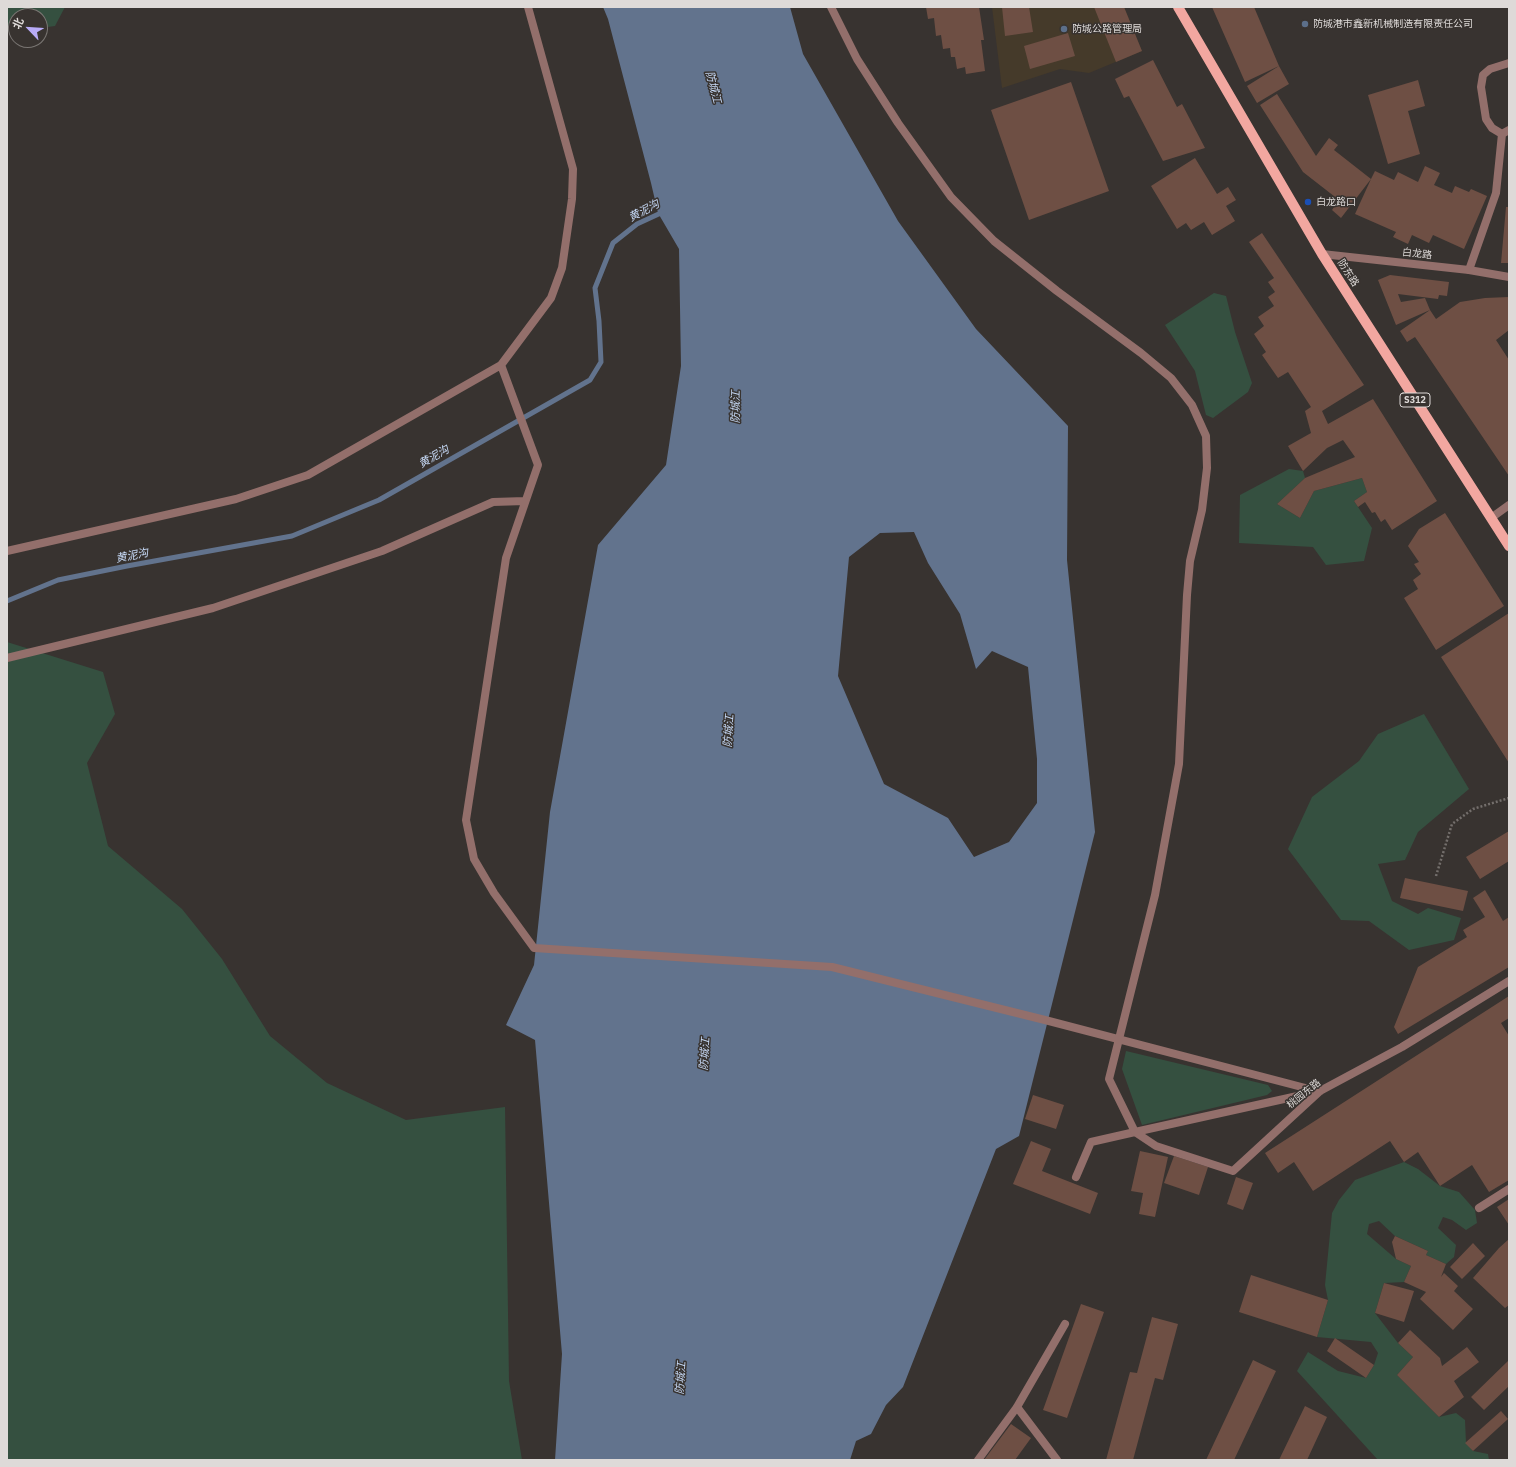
<!DOCTYPE html>
<html>
<head>
<meta charset="utf-8">
<style>
	body { margin:0 }
	#map { position:relative; width:1516px; height:1467px; overflow:hidden; background:#383330; font-family:"IBM Plex Sans","Noto Sans SC",sans-serif }
	canvas { display:block }
	.frame { position:absolute; inset:0; border:8px solid #dedad8; pointer-events:none }
	.north { position:absolute; left:8px; top:8px; width:40px; height:40px; box-sizing:border-box; background:#383330; border:1px solid #7a7673; border-radius:50%; rotate:295deg; font-size:11px; font-weight:700; line-height:16px; text-align:center; color:#dedad8 }
	.north::after { content:''; display:block; margin:auto; width:14px; height:18px; background:#b8abf7; clip-path:polygon(50% 0,100% 100%,50% 72%,0 100%) }
</style>
</head>
<body>
<div id="map">
<canvas width="1516" height="1467"></canvas>
<div class="frame"></div>
<div class="north">北</div>
</div>
<script>
const c = document.querySelector('canvas').getContext('2d');
c.lineJoin = 'round';
function fillPath(path, color) { c.fillStyle = color; c.fill(path, 'evenodd'); }
const shape = rows => new Path2D(rows.map(r => 'M' + r).join(''));
function trace(path, color, width, dash) { c.strokeStyle = color; c.lineWidth = width; c.lineCap = dash ? 'butt' : 'round'; c.setLineDash(dash || []); c.stroke(path); }
function label(font, color, halo, rows, align = 'center') {
  c.font = font + ' "IBM Plex Sans","Noto Sans SC",sans-serif'; c.lineWidth = 3; c.setLineDash([]); c.textBaseline = 'middle'; c.strokeStyle = halo; c.fillStyle = color; for (const [text, x, y, turn = 0] of rows) {
    c.save(); c.translate(x, y); c.rotate((+turn || 0) * Math.PI / 180); c.textAlign = isNaN(turn) ? turn : align; if (halo) c.strokeText(text, 0, 0); c.fillText(text, 0, 0); c.restore();
  }
}
const commercial = shape([
	[992,7,1124,7,1142,51,1089,73,1060,69,1002,88]
]);
const green = shape([
	[7,7,65,7,55,26,40,28,40,16,16,16,16,30,7,31],
	[1214,293,1226,296,1235,332,1252,383,1248,392,1213,418,1206,415,1195,371,1165,325],
	[1289,469,1303,471,1305,478,1277,504,1300,518,1314,491,1362,478,1367,492,1354,501,1372,528,1364,561,1326,565,1313,547,1239,543,1240,495],
	[7,642,103,672,115,714,87,763,108,846,182,909,222,959,270,1036,327,1083,406,1120,505,1107,509,1381,522,1460,7,1460],
	[1424,714,1469,789,1418,832,1405,860,1378,864,1392,901,1418,914,1428,908,1461,918,1454,940,1409,950,1369,921,1341,920,1288,849,1312,797,1359,761,1378,734],
	[1126,1051,1268,1085,1272,1091,1267,1095,1142,1125,1122,1069],
	[1404,1162,1418,1169,1440,1186,1459,1192,1475,1210,1477,1223,1466,1230,1452,1220,1443,1217,1438,1228,1456,1245,1454,1257,1446,1264,1426,1255,1428,1251,1395,1236,1379,1221,1369,1224,1367,1234,1396,1259,1411,1266,1404,1282,1384,1283,1375,1313,1398,1343,1413,1357,1397,1375,1439,1417,1456,1413,1465,1420,1466,1443,1473,1451,1488,1454,1489,1460,1378,1460,1297,1371,1308,1352,1338,1371,1366,1378,1374,1365,1378,1353,1371,1342,1317,1337,1328,1300,1325,1285,1332,1213,1339,1200,1355,1180]
]);
const water = shape([
	[603,7,790,7,803,54,898,221,976,329,1068,426,1067,560,1095,832,1019,1136,996,1149,903,1387,886,1405,871,1434,856,1441,850,1460,555,1460,562,1354,535,1040,506,1025,534,965,550,812,598,545,666,465,681,366,679,249,658,213,651,183,608,19],
	[914,532,928,563,960,614,976,669,992,651,1028,667,1037,759,1037,803,1009,842,974,857,948,818,884,784,838,676,849,557,880,533]
]);
const stream = shape([
	[7,601,58,580,127,566,292,536,379,500,590,380,601,362,599,321,595,288,613,243,637,224,663,212]
]);
const building = shape([
	[926,7,979,7,984,40,981,40,985,71,966,74,965,67,957,69,955,57,951,57,950,48,943,49,941,35,936,36,934,18,928,19],
	[1002,7,1029,7,1033,32,1005,36],
	[1094,7,1124,7,1142,51,1116,62],
	[1212,7,1254,7,1279,66,1245,82],
	[1068,33,1075,56,1030,69,1024,46],
	[1153,60,1177,107,1182,104,1205,148,1163,161,1129,96,1124,98,1115,79],
	[1279,66,1289,84,1257,103,1247,86],
	[1418,80,1425,106,1408,111,1420,154,1388,164,1368,95],
	[1071,82,1109,191,1029,220,991,110],
	[1277,94,1316,156,1329,138,1338,145,1334,150,1371,179,1375,171,1394,180,1398,172,1418,182,1425,166,1440,173,1434,185,1452,193,1455,186,1469,192,1471,189,1487,196,1464,249,1433,235,1429,243,1412,235,1408,244,1393,237,1396,232,1355,214,1371,179,1341,218,1332,210,1339,200,1303,172,1260,105],
	[1195,158,1217,194,1228,187,1236,200,1226,206,1235,221,1212,235,1204,222,1191,230,1186,223,1177,229,1151,186],
	[1506,207,1509,207,1509,263,1501,263],
	[1262,233,1364,385,1322,411,1328,424,1373,399,1437,501,1392,530,1385,519,1381,522,1375,512,1372,513,1365,502,1358,507,1354,501,1367,492,1362,478,1314,491,1300,518,1277,504,1305,478,1355,457,1343,440,1327,448,1303,471,1288,446,1311,433,1305,411,1311,407,1288,372,1278,378,1262,355,1266,352,1254,334,1264,326,1258,317,1274,306,1268,297,1275,292,1268,282,1274,278,1249,242],
	[1390,275,1449,282,1447,296,1439,295,1438,299,1398,294,1401,302,1425,298,1430,310,1396,325,1378,280],
	[1509,297,1509,330,1496,340,1509,360,1509,476,1415,337,1407,342,1400,331,1430,310,1436,319,1460,302,1485,298],
	[1445,513,1504,606,1436,650,1404,598,1418,589,1413,580,1421,574,1414,564,1419,562,1408,546,1419,529],
	[1509,613,1509,763,1441,657],
	[1509,831,1509,861,1480,879,1466,857],
	[1405,878,1468,891,1463,911,1400,898],
	[1485,890,1503,921,1509,917,1509,967,1398,1034,1394,1027,1418,967,1467,937,1463,930,1485,917,1473,898],
	[1509,996,1509,1018,1501,1023,1509,1036,1509,1180,1489,1192,1472,1165,1440,1186,1418,1152,1404,1162,1390,1141,1313,1191,1294,1162,1278,1173,1265,1153],
	[1033,1095,1064,1105,1056,1129,1025,1119],
	[1031,1141,1051,1149,1042,1171,1098,1193,1090,1214,1013,1184],
	[1140,1151,1168,1157,1155,1217,1139,1214,1143,1193,1131,1191],
	[1174,1156,1208,1167,1199,1195,1164,1183],
	[1236,1177,1253,1183,1243,1210,1227,1204],
	[1509,1199,1509,1225,1497,1207],
	[1395,1236,1428,1251,1426,1255,1446,1264,1441,1277,1444,1273,1458,1286,1454,1291,1473,1309,1453,1330,1420,1299,1426,1292,1404,1282,1411,1266,1396,1259,1392,1242],
	[1509,1239,1509,1305,1505,1308,1473,1278,1499,1248],
	[1473,1243,1485,1256,1462,1279,1450,1267],
	[1251,1275,1328,1300,1317,1337,1239,1312],
	[1384,1283,1414,1291,1404,1322,1375,1313],
	[1081,1304,1104,1312,1067,1418,1043,1410],
	[1152,1317,1178,1324,1163,1380,1155,1378,1133,1460,1106,1460,1130,1372,1137,1373],
	[1410,1330,1440,1358,1442,1366,1467,1347,1479,1362,1454,1381,1464,1397,1439,1417,1397,1375,1413,1357,1398,1343],
	[1335,1338,1374,1365,1366,1378,1327,1351],
	[1253,1360,1276,1371,1234,1460,1206,1460],
	[1509,1360,1509,1386,1484,1410,1471,1397],
	[1305,1406,1327,1417,1307,1460,1279,1460],
	[1501,1411,1508,1419,1473,1451,1465,1443],
	[1011,1424,1031,1438,1015,1460,984,1460]
]);
const path = shape([
	[1436,876,1452,824,1473,809,1509,798]
]);
const service = shape([
	[1502,134,1492,128,1486,119,1481,87,1483,75,1490,69,1509,63],
	[1502,134,1509,130],
	[1469,270,1496,193,1502,134],
	[1491,518,1509,505],
	[1076,1177,1091,1142,1135,1132],
	[1017,1407,1057,1460],
	[978,1460,1017,1407,1065,1324]
]);
const minor = shape([
	[831,7,857,59,898,123,951,197,994,241,1057,291,1141,353,1171,378,1192,405,1206,436,1207,468,1202,510,1190,561,1187,595,1179,764,1155,895,1109,1079,1135,1132,1320,1091],
	[501,365,538,465,506,558,466,820,474,859,494,893,534,948,832,967,1045,1020,1317,1091],
	[7,551,236,499,308,475,501,365,551,298,562,268,572,199,573,169,528,7],
	[7,658,213,608,382,551,493,502,525,501],
	[1135,1132,1156,1146,1233,1171,1320,1091,1402,1047,1509,981],
	[1479,1208,1509,1189]
]);
const tertiary = shape([
	[1322,254,1469,270,1509,277]
]);
const primary = shape([
	[1178,7,1322,254,1509,546]
]);
const markers = [
	[1305,24,4,"#5c6f8a"],
	[1064,29,4,"#5c6f8a"],
	[1308,202,4,"#1a4fb4"]
];
const shields = [
	[1415,400,30]
];
const shieldNames = [
	["S312",1415,400]
];
const poiNames = [
	["防城港市鑫新机械制造有限责任公司",1313,24],
	["防城公路管理局",1072,29],
	["白龙路口",1316,202]
];
const streetNames = [
	["白龙路",1417,254,6],
	["防东路",1348,273,57],
	["桃园东路",1304,1094,-39]
];
const waterNames = [
	["防城江",713,87,75],
	["黄泥沟",644,211,-28],
	["防城江",736,407,-89],
	["黄泥沟",434,457,-30],
	["黄泥沟",132,556,-11],
	["防城江",729,731,-86],
	["防城江",705,1054,-86],
	["防城江",681,1378,-86]
];
fillPath(commercial, '#453a2a');
fillPath(green, '#355040');
fillPath(water, '#62738d');
trace(stream, '#62738d', 5);
fillPath(building, '#6e4f44');
trace(path, '#746f6c', 2.5, [2, 2]);
trace(service, '#936f6b', 8);
trace(minor, '#936f6b', 8);
trace(tertiary, '#936f6b', 8);
trace(primary, '#f2a7a0', 10);
for (const [x, y, r, color] of markers) { const dot = new Path2D(); dot.arc(x, y, r, 0, 2 * Math.PI); c.fillStyle = color; c.fill(dot); trace(dot, '#383330', 1.5); }
for (const [x, y, w] of shields) { const box = new Path2D(); box.roundRect(x - w / 2, y - 7, w, 14, 3); c.fillStyle = '#383330'; c.fill(box); trace(box, '#dedad8', 1); }
label('bold 9px', '#dedad8', null, shieldNames);
label('10px', '#dedad8', '#383330', poiNames, 'left');
label('10px', '#dedad8', '#383330', streetNames);
label('italic 11px', '#c6d9f6', '#383330', waterNames);
</script>
</body>
</html>
